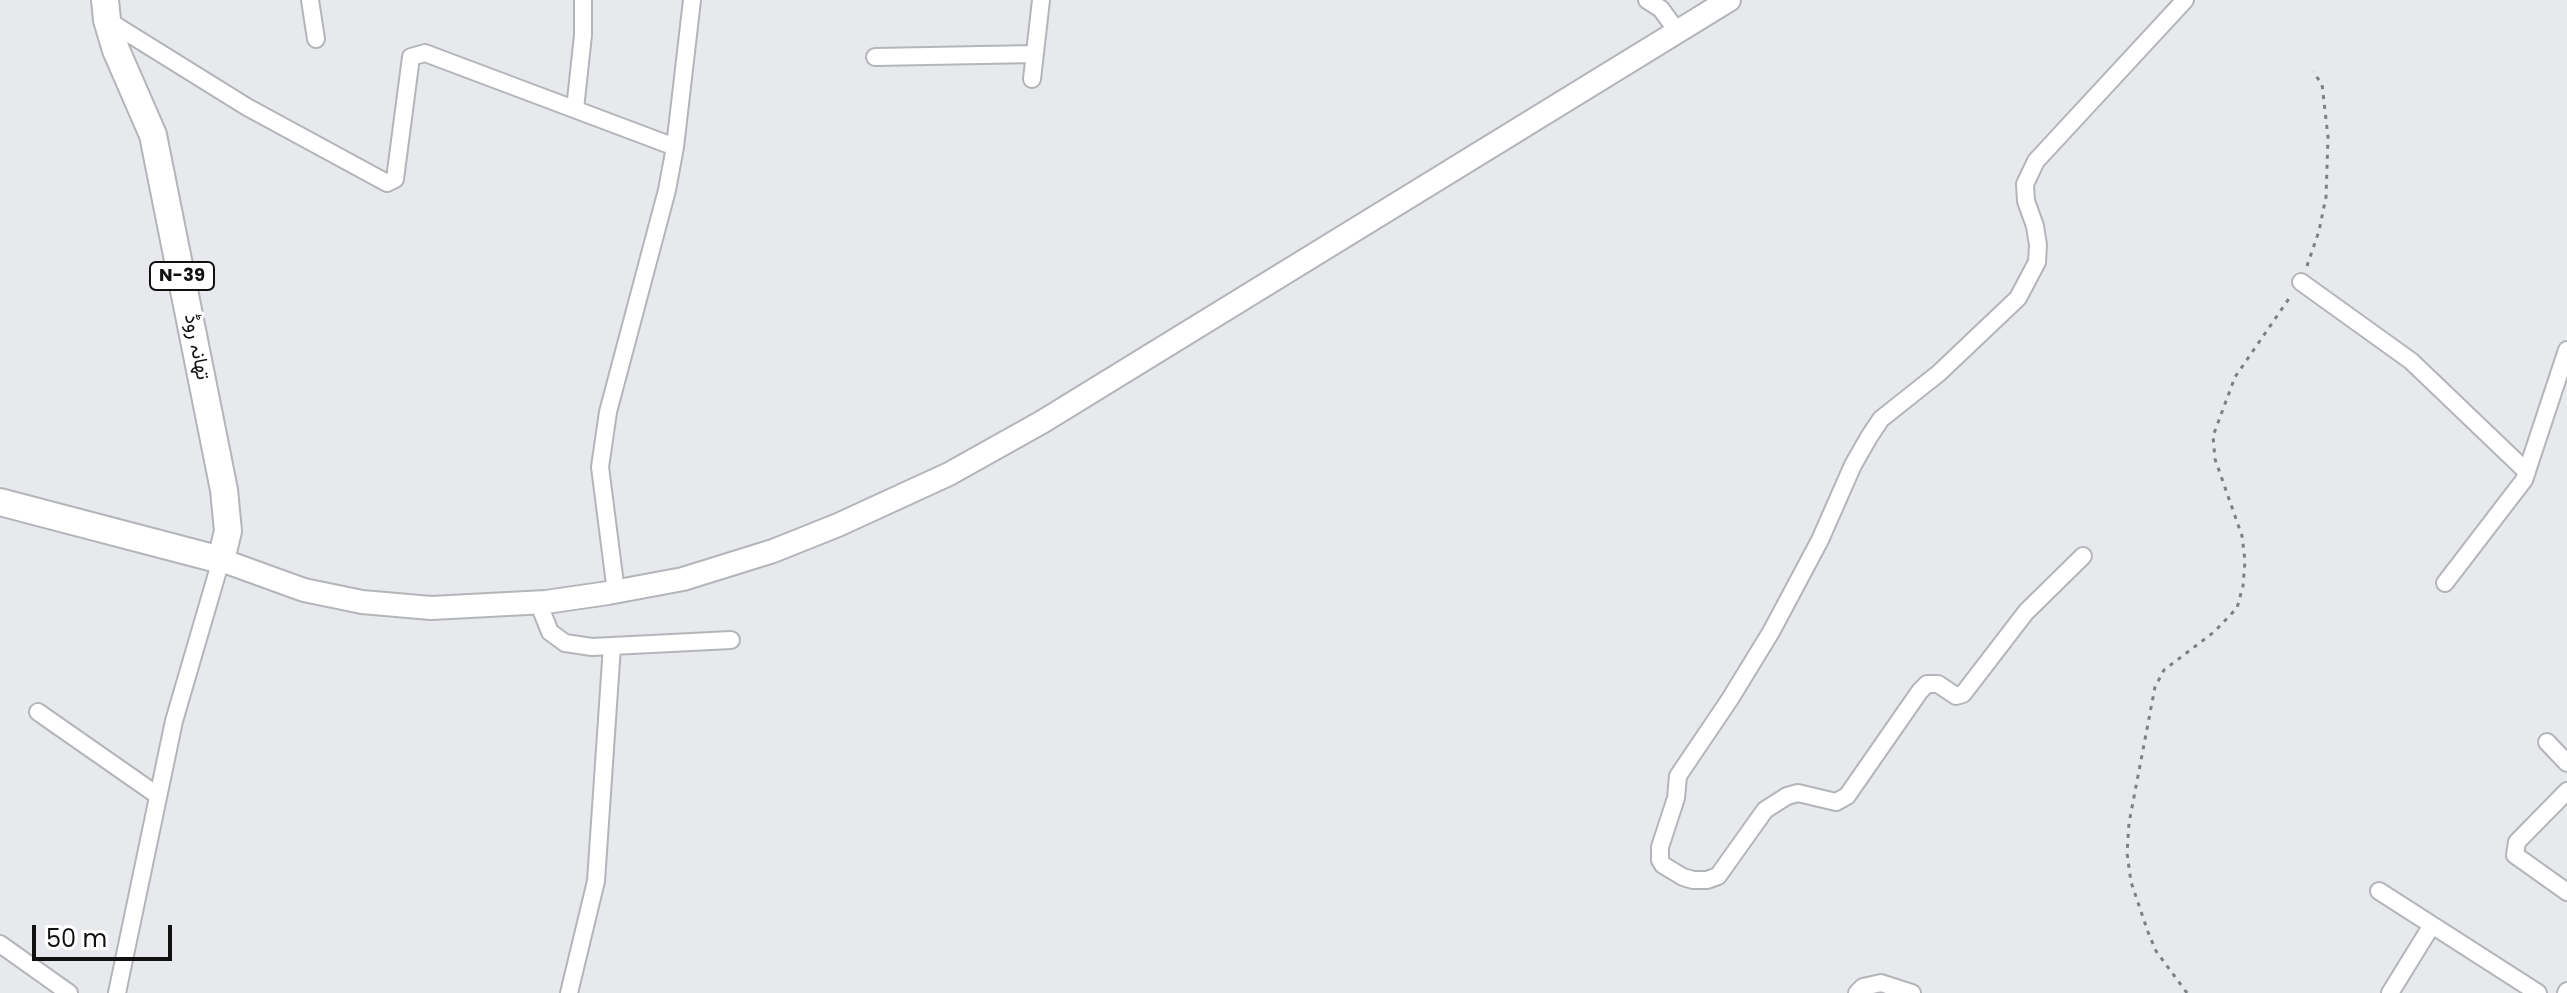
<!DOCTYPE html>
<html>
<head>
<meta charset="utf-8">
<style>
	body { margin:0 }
	#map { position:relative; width:2567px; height:993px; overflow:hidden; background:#e7e9ed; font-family:Poppins,sans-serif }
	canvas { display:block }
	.scale { position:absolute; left:32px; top:925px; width:140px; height:36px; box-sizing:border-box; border:4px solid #111112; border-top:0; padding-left:10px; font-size:24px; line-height:28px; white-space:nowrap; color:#111112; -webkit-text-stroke:6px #fff; paint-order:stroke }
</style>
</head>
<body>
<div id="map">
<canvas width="2567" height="993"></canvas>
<div class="scale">50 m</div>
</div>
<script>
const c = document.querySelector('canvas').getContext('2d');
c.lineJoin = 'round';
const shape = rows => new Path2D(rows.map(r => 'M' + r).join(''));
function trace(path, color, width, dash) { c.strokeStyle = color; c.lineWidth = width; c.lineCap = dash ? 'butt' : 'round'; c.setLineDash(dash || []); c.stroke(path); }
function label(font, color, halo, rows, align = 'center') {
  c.font = font + ' Poppins,Vazirmatn,sans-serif'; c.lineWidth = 6; c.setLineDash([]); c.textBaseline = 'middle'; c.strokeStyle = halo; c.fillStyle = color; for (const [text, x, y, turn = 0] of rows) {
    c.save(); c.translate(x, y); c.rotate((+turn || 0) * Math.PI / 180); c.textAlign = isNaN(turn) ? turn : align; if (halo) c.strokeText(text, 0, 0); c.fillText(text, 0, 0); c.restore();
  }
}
const path = shape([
	[2307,266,2319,231,2326,197,2328,137,2322,84,2313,72],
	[2187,993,2156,951,2148,932,2131,882,2127,853,2129,823,2155,687,2164,670,2214,632,2237,608,2243,586,2245,561,2242,536,2215,459,2213,436,2235,377,2290,297]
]);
const minor = shape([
	[310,0,316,39],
	[1647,0,1661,9,1677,31],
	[107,20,247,107,387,183,395,179,411,57,425,53,675,147],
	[875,57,1035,54],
	[1032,79,1041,0],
	[575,109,583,35,583,0],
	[2301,282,2411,361,2527,472],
	[2083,556,2026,612,1963,694,1956,696,1938,684,1927,684,1920,691,1847,796,1836,802,1798,793,1787,796,1765,810,1718,876,1707,880,1693,880,1683,877,1663,865,1660,860,1660,847,1676,798,1678,776,1730,699,1771,632,1820,540,1853,465,1869,437,1881,419,1939,373,2018,298,2037,262,2038,245,2035,226,2026,201,2025,184,2036,161,2185,0],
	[2445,583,2524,480,2567,350],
	[616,592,600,467,608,412,667,190,675,147,692,0],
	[538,602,550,632,565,643,592,647,731,640],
	[38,712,157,795],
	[2547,742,2567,763],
	[2567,791,2517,842,2515,855,2567,892],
	[2379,891,2538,993],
	[0,944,69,993],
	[117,993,174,721,221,560],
	[569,993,596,881,612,646],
	[1857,993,1863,987,1881,983,1912,993],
	[2390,993,2432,925],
	[2566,993,2567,991]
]);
const secondary = shape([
	[221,560,304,590,362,602,431,608,546,602,608,593,683,579,773,551,838,525,949,474,1042,422,1729,0]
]);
const trunk = shape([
	[0,502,221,560,228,531,224,490,153,135,116,50,107,20,105,0]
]);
const shields = [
	[182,276,64]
];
const shieldNames = [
	["N-39",182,276]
];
const streetNames = [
	["تھانہ روڈ",196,347,79]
];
trace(minor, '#b3b5b9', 20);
trace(secondary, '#b3b5b9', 26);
trace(trunk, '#b3b5b9', 30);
trace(path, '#7e7f82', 3, [4, 6]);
trace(minor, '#fff', 16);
trace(secondary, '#fff', 22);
trace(trunk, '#fff', 26);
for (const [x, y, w] of shields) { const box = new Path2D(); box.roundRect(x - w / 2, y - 14, w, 28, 6); c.fillStyle = '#fff'; c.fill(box); trace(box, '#111112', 2); }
label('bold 18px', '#111112', null, shieldNames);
label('20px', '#111112', '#fff', streetNames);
</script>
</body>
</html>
